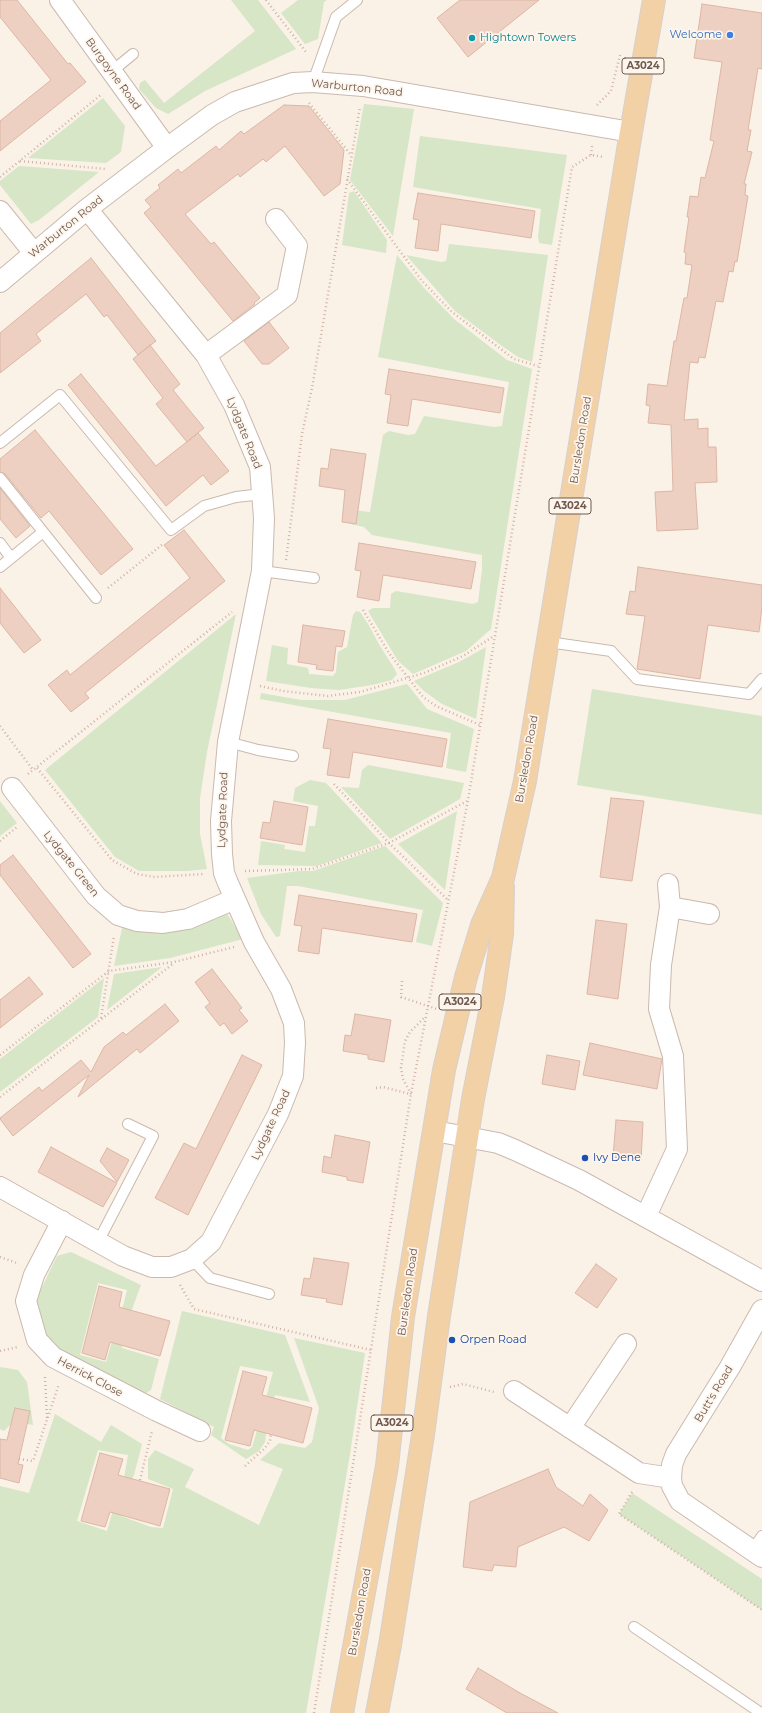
<!DOCTYPE html>
<html>
<head>
<meta charset="utf-8">
<style>
	body { margin:0 }
	canvas { display:block; background:#faf1e7 }
</style>
</head>
<body>
<canvas width="762" height="1713"></canvas>
<script>
const c = document.querySelector('canvas').getContext('2d');
c.lineJoin = 'round';
function fillPath(path, color) { c.fillStyle = color; c.fill(path, 'evenodd'); }
const shape = rows => new Path2D(rows.map(r => 'M' + r).join(''));
function trace(path, color, width, dash) { c.strokeStyle = color; c.lineWidth = width; c.lineCap = dash ? 'butt' : 'round'; c.setLineDash(dash || []); c.stroke(path); }
function label(font, color, halo, rows, align = 'center') {
  c.font = font + ' Montserrat,sans-serif'; c.lineWidth = 3.5; c.setLineDash([]); c.textBaseline = 'middle'; c.strokeStyle = halo; c.fillStyle = color; for (const [text, x, y, turn = 0] of rows) {
    c.save(); c.translate(x, y); c.rotate((+turn || 0) * Math.PI / 180); c.textAlign = isNaN(turn) ? turn : align; if (halo) c.strokeText(text, 0, 0); c.fillText(text, 0, 0); c.restore();
  }
}
const green = shape([
	[231,0,258,0,296,49,205,91,168,114,156,108,139,89,140,83,145,80,164,103,255,31],
	[298,0,327,0,324,2,318,39,305,44,281,13],
	[103,98,125,126,121,152,106,163,28,158],
	[364,104,414,109,393,236,350,180],
	[420,136,567,155,552,245,539,243,538,237,541,209,413,187],
	[19,166,99,172,39,220,31,224,0,185,0,181],
	[354,191,387,240,386,253,342,245,349,193],
	[449,244,548,255,532,362,518,357,502,346,455,311,406,255,441,262,446,261],
	[397,255,424,288,454,319,507,360,532,369,491,629,466,651,413,674,398,661,368,611,373,608,390,608,391,594,396,591,473,604,478,602,482,570,482,555,372,535,364,527,351,524,353,510,370,512,383,435,389,431,408,435,415,434,424,416,494,427,502,426,509,382,378,357],
	[356,611,360,612,368,624,380,646,394,668,397,674,392,680,372,685,339,690,311,688,266,681,272,645,288,648,287,664,308,668,309,674,333,676,336,672,338,652,347,647,353,615],
	[236,614,207,752,200,798,200,834,207,869,187,871,139,871,115,857,45,770],
	[486,647,476,719,442,704,424,691,414,681,459,662],
	[407,684,427,709,474,729,466,772,446,768,451,733,260,699,261,693,301,700,345,700],
	[592,689,762,716,762,815,577,785],
	[368,765,464,783,460,799,390,839,341,787,359,788,362,770],
	[310,780,326,783,382,843,317,866,258,865,261,841,285,845,284,849,305,852,309,826,315,826,318,806,293,801,295,788],
	[0,801,17,823,0,836],
	[457,811,445,890,398,844],
	[385,846,443,903,432,946,416,942,423,910,298,886,287,886,280,936,276,937,261,914,247,878,299,871,313,871],
	[226,912,243,939,170,958,114,966,123,924],
	[162,967,107,1010,114,974],
	[104,978,98,1017,0,1092,0,1059],
	[71,1252,141,1285,128,1320,120,1318,127,1290,98,1283,80,1355,106,1362,114,1334,125,1337,122,1348,159,1359,151,1390,141,1396,57,1355,41,1337,33,1306,57,1256],
	[182,1311,285,1335,310,1402,275,1395,272,1407,264,1405,273,1372,240,1366,221,1438,229,1444,248,1450,252,1447,259,1424,267,1425,265,1442,259,1451,246,1459,211,1435,214,1427,160,1399],
	[294,1338,365,1353,350,1454,306,1713,0,1713,0,1486,29,1493,55,1414,101,1442,111,1425,142,1444,134,1475,128,1486,123,1484,128,1455,98,1450,77,1521,107,1531,115,1503,123,1506,121,1516,151,1527,163,1528,173,1489,148,1479,148,1459,155,1450,194,1469,185,1487,259,1525,283,1469,260,1460,279,1443,305,1448,312,1442,319,1408],
	[0,1367,18,1370,27,1382,33,1425,17,1422,10,1425,4,1431,0,1429],
	[632,1493,762,1579,762,1610,619,1514]
]);
const building = shape([
	[0,0,17,0,68,64,70,63,86,82,0,151,0,121,51,80,0,17,0,0],
	[460,0,539,0,468,57,437,18,460,0],
	[702,4,762,13,762,69,758,68,748,130,751,130,747,151,752,152,744,184,746,184,745,195,748,196,737,262,735,261,733,272,729,271,723,302,716,301,705,358,699,357,698,363,690,362,684,420,698,419,698,429,708,428,708,447,716,447,717,482,695,483,698,529,657,531,655,492,673,491,671,425,648,423,650,406,646,405,648,384,667,386,674,341,676,341,684,298,687,298,692,265,685,264,686,253,684,252,689,217,687,217,690,196,698,197,701,177,705,178,714,141,710,140,722,62,694,58,702,4],
	[284,105,309,106,344,150,340,184,324,196,285,146,266,162,263,159,240,177,238,174,185,214,211,244,214,242,260,298,254,303,255,304,233,321,144,213,151,207,145,200,160,188,158,185,178,169,181,173,216,146,219,150,241,131,244,134,284,105],
	[418,193,535,211,531,238,441,224,438,251,415,248,419,220,413,219,418,193],
	[91,258,156,341,138,355,107,315,104,317,86,294,36,334,41,341,0,373,0,333,91,258],
	[269,322,289,348,269,364,262,364,244,341,269,322],
	[150,345,180,384,173,390,204,428,187,442,156,404,163,398,133,359,150,345],
	[389,369,504,388,500,413,412,399,408,426,387,423,391,395,385,394,389,369],
	[81,374,156,466,198,433,229,471,211,485,203,475,166,506,68,385,81,374],
	[35,430,133,549,101,575,49,511,41,518,5,474,0,472,0,459,35,430],
	[331,449,366,454,356,524,342,522,345,490,319,486,321,468,328,469,331,449],
	[0,488,30,526,16,538,0,519,0,488],
	[184,530,225,581,85,693,89,698,71,712,48,685,67,670,70,675,190,578,164,545,184,530],
	[359,543,476,562,471,589,383,575,379,601,357,597,361,571,355,570,359,543],
	[638,567,762,585,762,607,759,632,708,625,700,679,637,669,645,616,626,614,630,591,635,592,638,567],
	[0,588,41,640,24,653,0,623,0,588],
	[303,625,345,631,342,647,336,646,333,671,316,669,317,665,298,662,303,625],
	[328,719,447,739,442,767,353,752,349,778,327,775,331,749,323,748,328,719],
	[611,798,644,801,632,881,600,877,611,798],
	[274,801,308,807,302,845,260,838,263,822,270,823,274,801],
	[13,855,91,954,73,968,0,875,0,865,13,855],
	[299,895,417,914,412,942,322,928,319,954,298,951,302,926,294,925,299,895],
	[596,920,627,924,618,999,587,994,596,920],
	[212,969,242,1008,239,1010,248,1021,232,1034,224,1023,220,1026,205,1007,210,1003,195,982,212,969],
	[29,977,43,994,0,1028,0,1000,29,977],
	[165,1004,179,1021,140,1053,137,1049,78,1097,89,1075,13,1136,0,1119,0,1118,39,1087,42,1091,81,1060,91,1072,104,1047,123,1032,126,1035,165,1004],
	[355,1014,391,1020,384,1062,368,1059,368,1055,343,1051,345,1035,351,1036,355,1014],
	[590,1043,662,1059,657,1089,583,1075,590,1043],
	[242,1055,262,1065,188,1215,155,1198,184,1143,196,1149,242,1055],
	[547,1055,580,1061,575,1090,542,1084,547,1055],
	[616,1120,643,1122,641,1161,613,1157,616,1120],
	[335,1135,370,1142,363,1183,347,1180,347,1177,322,1172,324,1156,331,1158,335,1135],
	[51,1147,117,1183,103,1207,38,1172,51,1147],
	[107,1148,129,1160,117,1182,100,1161,107,1148],
	[314,1258,349,1263,342,1305,326,1302,327,1299,301,1295,304,1278,310,1279,314,1258],
	[596,1264,617,1279,597,1308,575,1293,596,1264],
	[99,1286,122,1292,119,1307,170,1321,160,1356,110,1342,105,1360,82,1353,99,1286],
	[243,1371,267,1377,262,1395,312,1408,303,1443,254,1430,250,1446,225,1440,243,1371],
	[15,1408,30,1411,18,1464,23,1465,19,1483,0,1478,0,1439,7,1440,15,1408],
	[100,1453,123,1459,118,1475,170,1489,160,1526,110,1512,105,1527,81,1521,100,1453],
	[548,1469,556,1487,583,1506,590,1494,608,1510,589,1541,564,1527,518,1547,516,1567,494,1565,492,1571,463,1567,470,1502,548,1469],
	[478,1668,520,1693,558,1713,507,1713,466,1689,478,1668]
]);
const path = shape([
	[266,0,306,52],
	[309,103,351,155],
	[597,105,611,91,620,55],
	[591,155,592,146],
	[20,161,105,169],
	[0,177,102,94],
	[347,179,422,281,452,312,514,359,538,366],
	[286,560,302,434,312,388,360,107],
	[108,588,163,544],
	[363,610,389,653,423,697,436,706,480,725],
	[260,686,283,691,328,696,360,692,424,673,463,656,494,636],
	[0,726,33,770],
	[37,768,112,860,137,874,155,877,204,874],
	[28,774,232,612],
	[334,784,389,843,448,900],
	[0,841,17,827],
	[245,871,312,869,389,843,467,801],
	[402,981,401,997,437,1009],
	[101,1018,114,936],
	[0,1055,109,971,174,962,234,947],
	[376,1088,383,1087,410,1094],
	[411,1094,403,1079,401,1068,405,1041,410,1032,425,1017],
	[0,1097,174,963],
	[0,1257,17,1263],
	[180,1285,194,1309,371,1350],
	[0,1351,18,1347],
	[45,1377,47,1419],
	[450,1387,463,1384,494,1392],
	[19,1459,33,1461,59,1384],
	[245,1466,264,1449,270,1441,271,1434],
	[140,1480,152,1431],
	[632,1492,619,1514,762,1610],
	[314,1713,411,1094,468,800,572,167,591,155,604,157]
]);
const lane = shape([
	[111,72,133,54],
	[313,82,336,17,357,0],
	[0,443,60,395,171,530,204,506,236,497,262,494],
	[0,478,96,598],
	[0,543,11,558],
	[0,567,43,532],
	[262,571,314,578],
	[548,642,611,651,637,679,749,694,762,679],
	[228,742,258,750,293,756],
	[98,1242,153,1136,128,1124],
	[192,1259,210,1278,269,1294],
	[752,1551,762,1536],
	[634,1627,761,1713]
]);
const street = shape([
	[60,0,167,148],
	[0,211,34,253],
	[0,282,87,209,167,148,212,115,235,102,293,83,313,82,363,86,631,132],
	[206,355,287,295,297,246,276,219],
	[12,788,96,896,118,915,137,921,163,923,188,919,235,899],
	[670,907,709,914],
	[435,1131,498,1143,515,1150,579,1180,762,1281],
	[0,1187,123,1256,152,1267,171,1267,192,1259,211,1242,278,1114,293,1076,295,1043,294,1023,281,989,254,942,228,883,224,873,222,854,221,821,228,742,262,571,264,518,260,467,234,405,206,355,87,209],
	[646,1216,677,1149,673,1056,659,1009,661,965,670,907,668,884],
	[62,1221,34,1275,26,1301,37,1340,53,1357,157,1411,200,1431],
	[762,1310,730,1367,676,1454,672,1465,671,1478,672,1486,680,1501,762,1557],
	[514,1391,639,1473,671,1478],
	[570,1428,626,1344]
]);
const primary = shape([
	[342,1713,387,1466,403,1317,444,1070,466,977,482,925,503,878,525,781,631,132,654,0],
	[377,1713,390,1645,423,1435,439,1316,473,1099,493,997,502,934,503,887]
]);
const markers = [
	[730,35,4,"#3f7fe0"],
	[472,38,4,"#0f9aa8"],
	[585,1158,4,"#1a4fb4"],
	[452,1340,4,"#1a4fb4"]
];
const shields = [
	[643,66,42],
	[570,506,42],
	[460,1002,42],
	[392,1423,42]
];
const shieldNames = [
	["A3024",643,66],
	["A3024",570,506],
	["A3024",460,1002],
	["A3024",392,1423]
];
const shopNames = [
	["Welcome",722,35]
];
const cultureNames = [
	["Hightown Towers",480,38]
];
const streetNames = [
	["Burgoyne Road",113,74,54],
	["Warburton Road",357,88,6],
	["Warburton Road",66,227,-39],
	["Lydgate Road",244,433,68],
	["Bursledon Road",581,440,-81],
	["Bursledon Road",527,759,-80],
	["Lydgate Road",223,810,-88],
	["Lydgate Green",71,864,51],
	["Lydgate Road",271,1125,-65],
	["Bursledon Road",408,1292,-82],
	["Herrick Close",90,1377,28],
	["Butt's Road",714,1394,-59],
	["Bursledon Road",360,1612,-80]
];
const transitNames = [
	["Ivy Dene",593,1158],
	["Orpen Road",460,1340]
];
fillPath(green, '#d6e6c7');
fillPath(building, '#edd0c2');
trace(building, '#ddb6a4', 1);
trace(lane, '#cbb9ae', 12);
trace(street, '#cbb9ae', 22);
trace(primary, '#d7d0cd', 24);
trace(path, '#d1b3a5', 2.5, [1, 3]);
trace(lane, '#fff', 10);
trace(street, '#fff', 20);
trace(primary, '#f2d1a7', 22);
for (const [x, y, r, color] of markers) { const dot = new Path2D(); dot.arc(x, y, r, 0, 2 * Math.PI); c.fillStyle = color; c.fill(dot); trace(dot, '#fdf6ed', 1.5); }
for (const [x, y, w] of shields) { const box = new Path2D(); box.roundRect(x - w / 2, y - 8, w, 16, 3); c.fillStyle = '#fdf6ed'; c.fill(box); trace(box, '#71584e', 1); }
label('bold 10px', '#71584e', null, shieldNames);
label('11px', '#366cbe', '#fdf6ed', shopNames, 'right');
label('11px', '#0d838f', '#fdf6ed', cultureNames, 'left');
label('11px', '#71584e', '#fdf6ed', streetNames);
label('11px', '#164399', '#fdf6ed', transitNames, 'left');
</script>
</body>
</html>
